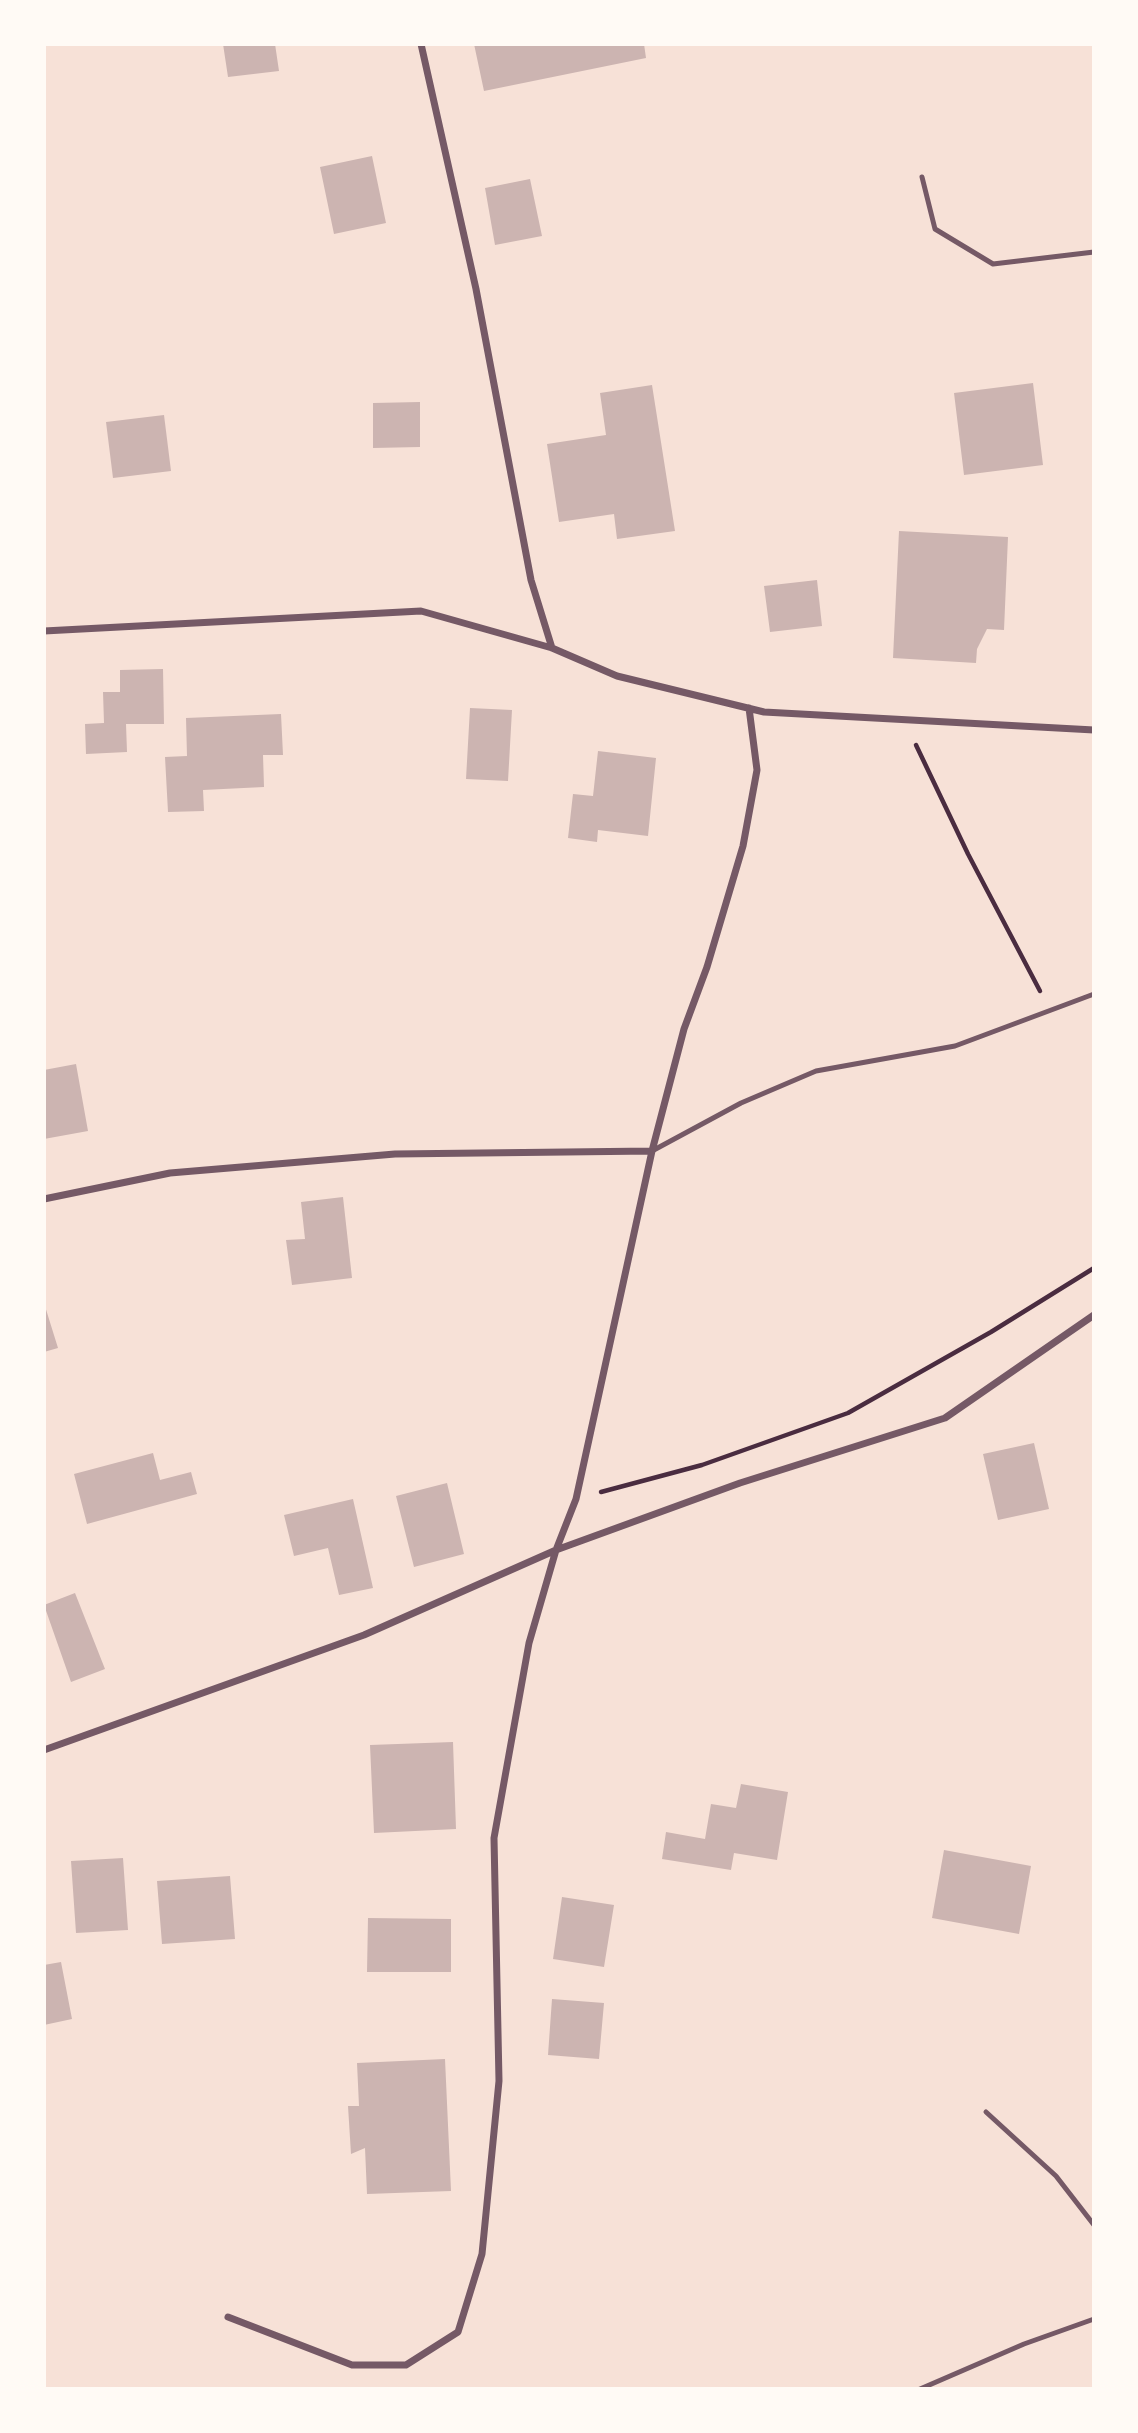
<!DOCTYPE html>
<html>
<head>
<meta charset="utf-8">
<style>
	body { margin:0 }
	#map { position:relative; width:1138px; height:2433px; overflow:hidden; background:#f7e1d7; font-family:"Alegreya Sans",sans-serif }
	canvas { display:block }
	.frame { position:absolute; inset:0; border:46px solid #fffaf5; pointer-events:none }
</style>
</head>
<body>
<div id="map">
<canvas width="1138" height="2433"></canvas>
<div class="frame"></div>
</div>
<script>
const c = document.querySelector('canvas').getContext('2d');
c.lineJoin = 'round';
function fillPath(path, color) { c.fillStyle = color; c.fill(path, 'evenodd'); }
const shape = rows => new Path2D(rows.map(r => 'M' + r).join(''));
function trace(path, color, width, dash) { c.strokeStyle = color; c.lineWidth = width; c.lineCap = dash ? 'butt' : 'round'; c.setLineDash(dash || []); c.stroke(path); }
const building = shape([
	[223,44,275,44,279,71,228,77],
	[474,44,644,44,646,58,484,91],
	[372,156,386,223,334,234,320,167],
	[530,179,542,236,495,245,485,188],
	[1033,383,1043,465,964,475,954,393],
	[652,385,675,531,617,539,614,514,559,522,547,444,606,435,600,393],
	[420,402,420,447,373,448,373,403],
	[164,415,171,471,113,478,106,422],
	[899,531,1008,537,1004,630,987,629,977,649,976,663,893,658],
	[817,580,822,626,770,632,764,586],
	[163,669,164,724,126,724,127,752,86,754,85,724,104,723,103,692,120,692,120,670],
	[470,708,512,710,508,781,466,779],
	[281,714,283,755,263,755,264,787,203,790,204,811,168,812,165,757,187,756,186,718],
	[598,751,656,758,648,836,598,830,597,842,568,838,573,794,593,796],
	[76,1064,88,1131,44,1139,44,1070],
	[343,1197,352,1278,292,1285,286,1240,305,1239,301,1202],
	[44,1303,58,1348,44,1352],
	[1034,1443,1049,1509,998,1520,983,1454],
	[153,1453,160,1480,191,1472,197,1494,87,1524,74,1474],
	[447,1483,464,1554,414,1567,396,1496],
	[353,1499,373,1588,339,1595,328,1548,294,1556,284,1515],
	[75,1593,105,1669,71,1682,44,1605],
	[453,1742,456,1829,374,1833,370,1745],
	[741,1784,788,1792,777,1860,734,1853,731,1870,662,1859,666,1832,705,1839,711,1804,736,1808],
	[944,1850,1031,1866,1019,1934,932,1918],
	[123,1858,128,1930,76,1933,71,1861],
	[230,1876,235,1939,162,1944,157,1881],
	[562,1897,614,1905,604,1967,553,1959],
	[368,1918,451,1919,451,1972,367,1972],
	[61,1962,72,2019,44,2025,44,1965],
	[552,1999,604,2003,599,2059,548,2055],
	[445,2059,451,2191,367,2194,365,2148,351,2154,348,2106,359,2106,357,2063]
]);
const path = shape([
	[916,745,968,854,1040,991],
	[601,1492,702,1465,848,1413,991,1332,1094,1268]
]);
const service = shape([
	[922,177,935,229,993,264,1094,252],
	[652,1151,741,1103,816,1071,955,1046,1094,994],
	[986,2112,1056,2176,1094,2225],
	[920,2389,1024,2344,1094,2319]
]);
const minor = shape([
	[421,44,476,289,531,580,552,648],
	[44,631,421,611,552,648,617,676,764,712,1094,730],
	[44,1199,170,1173,395,1154,652,1151],
	[44,1750,364,1635,556,1550,740,1483,945,1418,1094,1315],
	[228,2317,352,2365,406,2365,458,2332,482,2254,499,2081,494,1838,529,1643,556,1550,576,1499,652,1151,684,1029,707,967,743,846,757,770,749,708]
]);
fillPath(building, '#ccb4b1');
trace(path, '#4a2c40', 4.5);
trace(service, '#755966', 5);
trace(minor, '#755966', 7);
</script>
</body>
</html>
